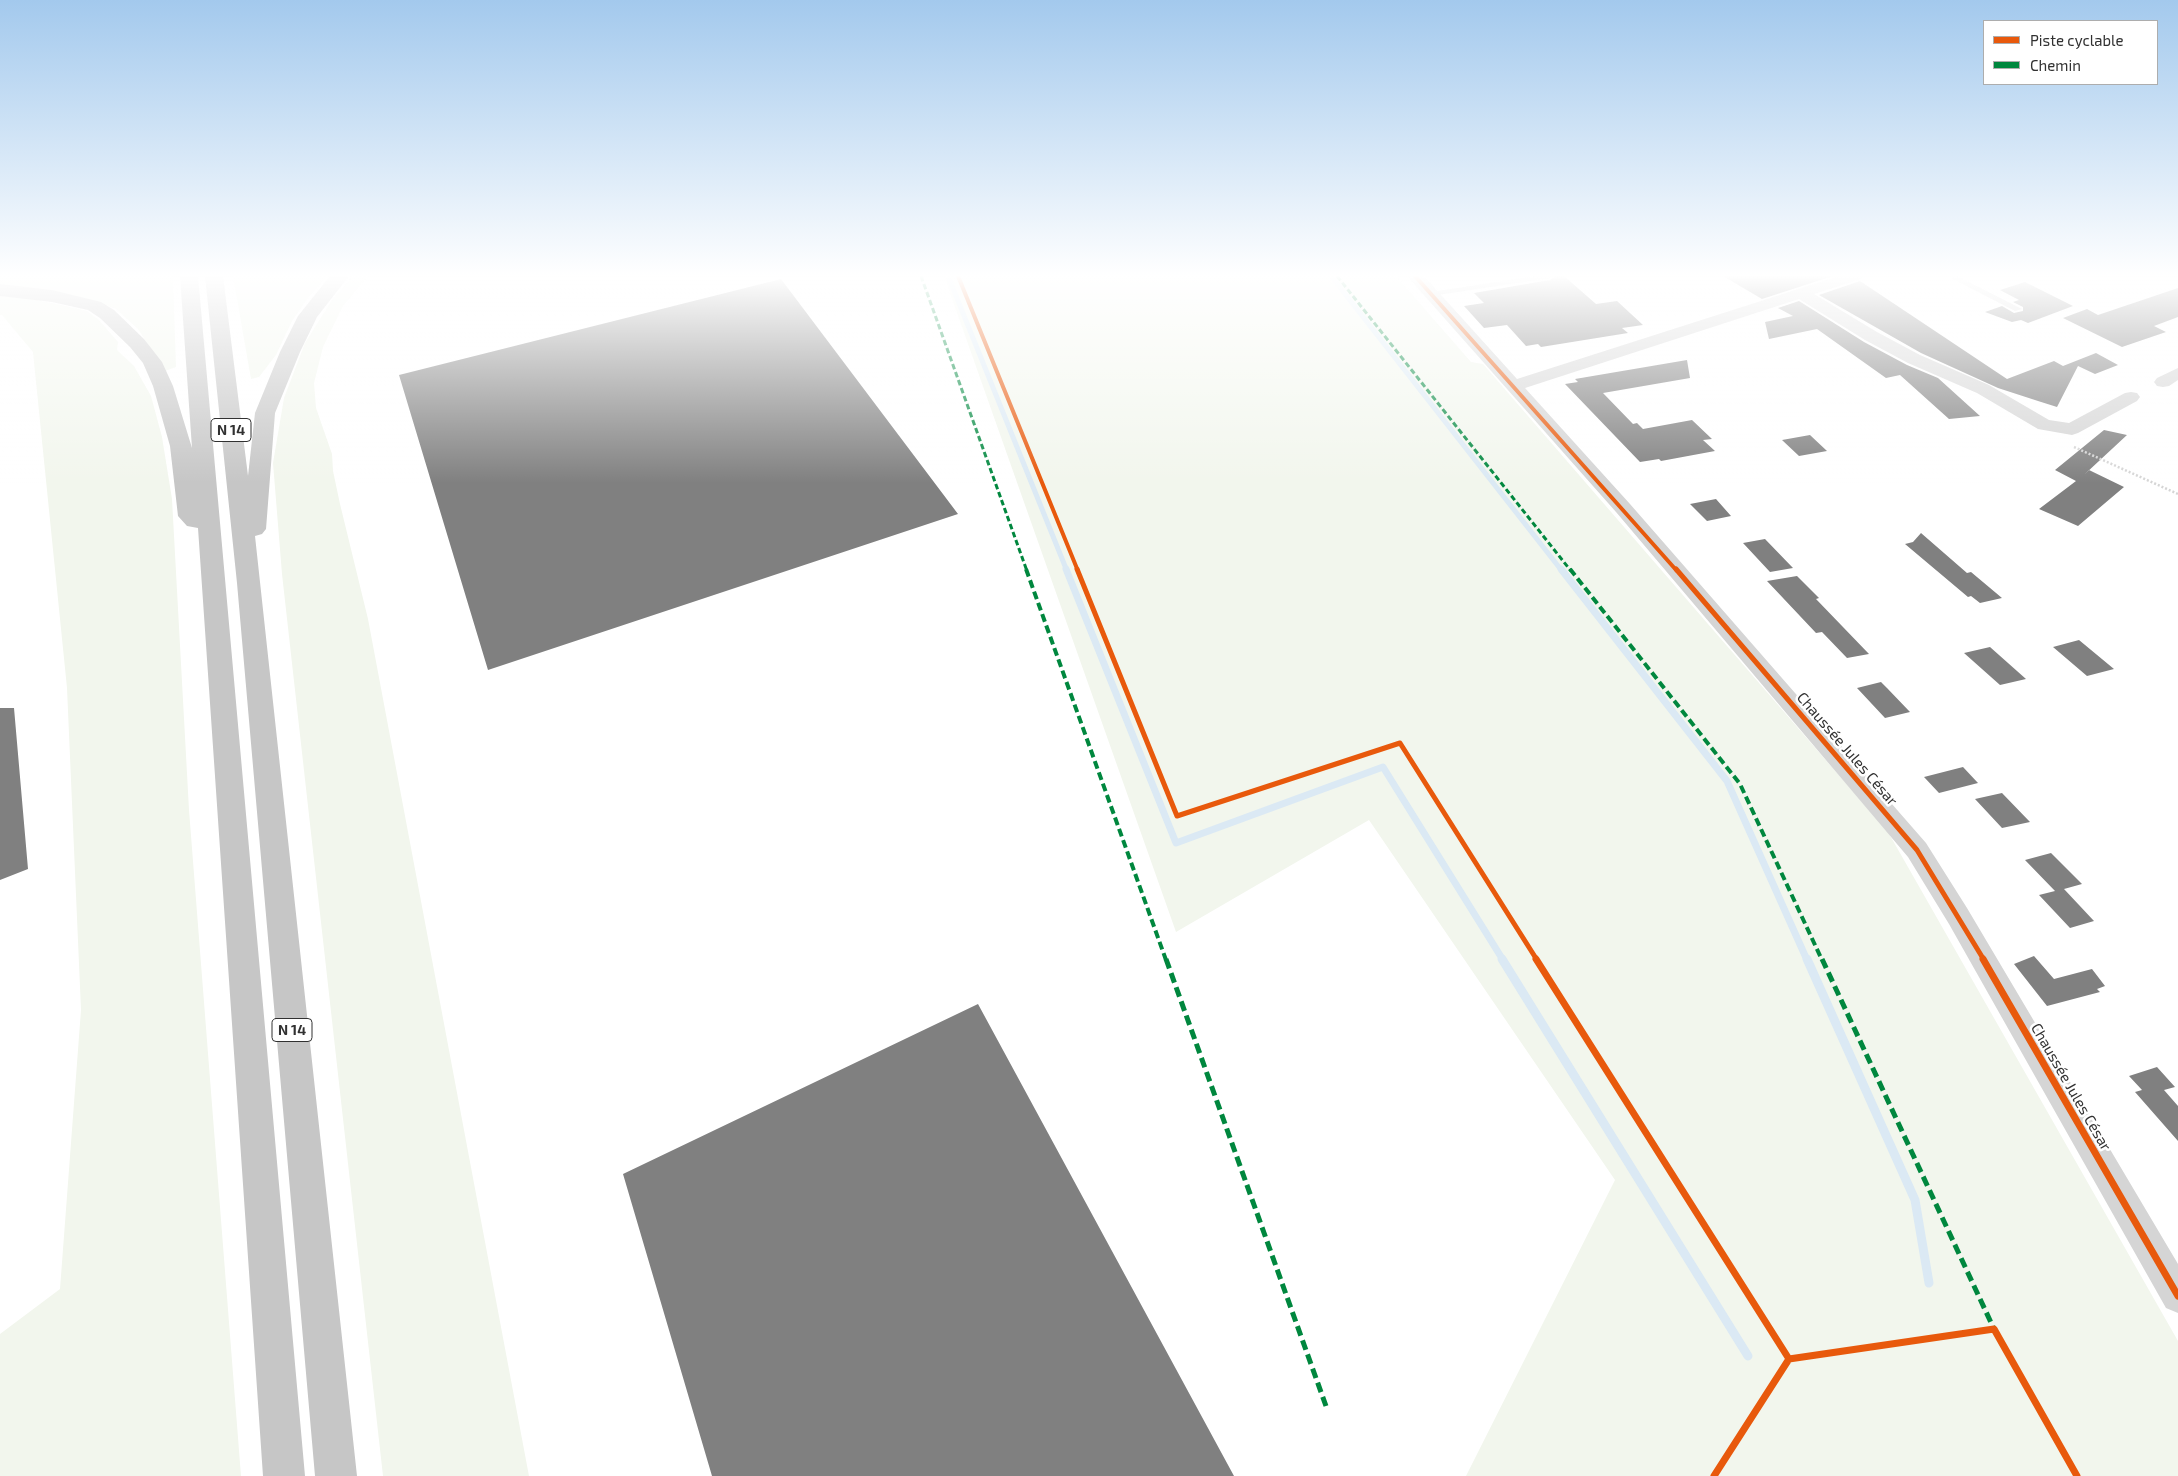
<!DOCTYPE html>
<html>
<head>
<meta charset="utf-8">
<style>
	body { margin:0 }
	#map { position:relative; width:2178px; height:1476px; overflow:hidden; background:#fff; font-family:"Exo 2",sans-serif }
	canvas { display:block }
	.legend { position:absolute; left:1983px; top:20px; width:175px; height:65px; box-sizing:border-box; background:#fff; border:1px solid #adadad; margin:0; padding:6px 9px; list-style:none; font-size:15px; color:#313131 }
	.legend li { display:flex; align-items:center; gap:10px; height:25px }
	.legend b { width:25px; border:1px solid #adadad }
</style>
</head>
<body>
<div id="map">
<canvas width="2178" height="1476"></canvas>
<ul class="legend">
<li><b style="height:6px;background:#e8590c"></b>Piste cyclable</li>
<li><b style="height:6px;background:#00873e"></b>Chemin</li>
</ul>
</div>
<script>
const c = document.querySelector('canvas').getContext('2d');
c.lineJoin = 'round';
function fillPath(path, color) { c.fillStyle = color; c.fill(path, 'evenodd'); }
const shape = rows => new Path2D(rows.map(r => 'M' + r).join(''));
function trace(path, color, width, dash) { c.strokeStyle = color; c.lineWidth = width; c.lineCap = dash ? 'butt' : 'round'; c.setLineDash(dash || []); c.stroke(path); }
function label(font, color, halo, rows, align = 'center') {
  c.font = font + ' "Exo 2",sans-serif'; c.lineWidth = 5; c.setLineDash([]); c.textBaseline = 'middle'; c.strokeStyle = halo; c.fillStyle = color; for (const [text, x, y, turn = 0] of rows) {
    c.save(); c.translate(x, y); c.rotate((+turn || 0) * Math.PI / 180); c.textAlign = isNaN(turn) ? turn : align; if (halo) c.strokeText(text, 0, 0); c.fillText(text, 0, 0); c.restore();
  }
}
const green = shape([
	[0,276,173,276,176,367,165,371,138,329,116,309,97,302,0,287],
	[233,276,328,276,308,298,292,321,276,355,259,377,251,379],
	[353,276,368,276,343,306,323,347,314,383,316,408,332,454,333,471,340,504,368,619,529,1476,383,1476,282,574,273,463,284,398,305,343,332,300],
	[944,276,1396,276,1471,362,1483,364,1888,832,2178,1341,2178,1476,1466,1476,1615,1180,1369,820,1176,932],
	[0,296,31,299,61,305,87,311,99,320,118,342,117,350,134,366,151,396,162,437,172,499,189,810,241,1476,0,1476,0,1334,60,1289,81,1010,67,688,33,352,2,315,0,315]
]);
const streamFar2 = shape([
	[948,276,1067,571],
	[1331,276,1562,571]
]);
const streamFar1 = shape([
	[1066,569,1176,843,1383,767,1503,960],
	[1561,569,1727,781,1807,960]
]);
const stream = shape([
	[1502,959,1748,1356],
	[1807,959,1915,1200,1929,1283]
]);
const building = shape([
	[1556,276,1564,276,1596,304,1617,301,1643,325,1622,328,1628,333,1541,347,1538,344,1526,346,1507,325,1484,328,1464,306,1484,303,1474,293,1550,280],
	[1723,276,1833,276,1762,299],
	[781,279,958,514,488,670,399,375],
	[1860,281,2007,379,2054,361,2063,366,2096,353,2118,365,2095,374,2078,366,2057,407,2038,401,1998,388,1921,353,1819,295],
	[2025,282,2073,306,2028,323,2021,320,2012,322,1985,312,2002,306,2014,313,2023,311,2023,307,2013,302,2019,300,2000,290],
	[2178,288,2178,317,2154,326,2166,332,2122,347,2063,318,2087,309,2098,315],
	[1799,301,1864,342,1907,365,1938,378,1980,416,1949,419,1900,375,1886,378,1817,329,1769,339,1765,322,1793,316,1778,308],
	[1687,360,1690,378,1603,393,1633,424,1637,423,1643,429,1692,420,1712,439,1703,440,1715,451,1661,461,1659,459,1640,462,1565,384,1578,382,1575,379],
	[2104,430,2127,435,2085,474,2089,470,2124,487,2078,526,2039,509,2076,481,2055,470],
	[1810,435,1827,451,1799,456,1782,440],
	[1716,499,1731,516,1707,521,1690,504],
	[1921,533,1967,573,1971,572,2002,598,1980,603,1971,596,1968,597,1905,544,1913,542],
	[1765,539,1793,568,1770,572,1743,543],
	[1797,576,1819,598,1816,599,1869,654,1847,658,1822,632,1816,633,1767,581],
	[2079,640,2114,669,2087,676,2053,647],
	[1990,647,2026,679,2000,685,1964,653],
	[1881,682,1887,688,1910,712,1885,718,1857,688],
	[0,708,14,708,28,869,0,880],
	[1963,767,1978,783,1939,793,1924,777],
	[2002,793,2030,822,2002,828,1975,799],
	[2051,853,2082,884,2064,889,2094,921,2070,928,2039,895,2055,891,2025,860],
	[2034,956,2054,979,2092,969,2105,986,2097,989,2100,992,2047,1006,2014,964],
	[978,1004,1234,1476,712,1476,623,1174],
	[2157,1067,2175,1087,2164,1090,2178,1106,2178,1141,2135,1092,2142,1090,2129,1076]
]);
const path = shape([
	[2074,447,2178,494]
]);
const service = shape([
	[1535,276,1554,276,1550,278,1431,296,1427,294,1431,292,1535,276],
	[1947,276,1957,276,2022,309,2015,311,1947,276]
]);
const minor = shape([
	[1407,276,1424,276,1517,379,1839,276,1863,276,1861,279,1814,294,1877,332,1920,355,1989,385,2049,420,2069,423,2125,393,2131,392,2137,393,2140,397,2137,401,2078,433,2072,435,2038,429,1977,393,1908,363,1865,340,1799,299,1525,388,1630,504,1926,843,1967,908,2178,1264,2178,1313,2166,1308,1949,924,1908,857,1616,512,1407,276],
	[2178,368,2178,380,2169,386,2163,387,2157,386,2154,382,2157,378,2178,368]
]);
const trunk = shape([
	[180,276,198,276,305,1476,263,1476,198,528,187,526,178,516,170,446,153,386,143,363,130,347,100,318,88,310,52,302,0,296,0,284,52,290,101,302,114,310,144,339,162,362,173,386,192,448,180,276],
	[205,276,223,276,248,476,255,413,280,352,298,316,330,276,349,276,317,317,300,352,275,413,266,529,262,534,255,536,357,1476,315,1476,237,583,205,276]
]);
const quietFar2 = shape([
	[921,276,1027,571],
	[1337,276,1571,571]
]);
const quietFar1 = shape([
	[1026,569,1166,960],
	[1570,569,1740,784,1822,960]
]);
const quiet = shape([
	[1166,959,1326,1406],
	[1822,959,1994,1329]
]);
const cyclewayFar2 = shape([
	[958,276,1078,571],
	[1415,276,1677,571]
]);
const cyclewayFar1 = shape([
	[1077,569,1177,816,1400,743,1537,960],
	[1676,569,1917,850,1984,960]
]);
const cycleway = shape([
	[1536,959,1789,1359,1994,1329,2077,1476],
	[1983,959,2178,1296],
	[1714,1476,1789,1359]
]);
const shields = [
	[231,430,40],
	[292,1030,40]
];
const shieldNames = [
	["N 14",231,430],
	["N 14",292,1030]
];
const streetNames = [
	["Chaussée Jules César",1847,749,49],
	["Chaussée Jules César",2071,1087,60]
];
fillPath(green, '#f2f6ed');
trace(streamFar2, '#dbe9f4', 5);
trace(streamFar1, '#dbe9f4', 7);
trace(stream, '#dbe9f4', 9);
fillPath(building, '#808080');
trace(path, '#d5d5d5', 2.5, [2, 2]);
fillPath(service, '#d5d5d5');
fillPath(minor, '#d5d5d5');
fillPath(trunk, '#c6c6c6');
trace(quietFar2, '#00873e', 3, [5.5, 3]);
trace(quietFar1, '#00873e', 4, [8, 4]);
trace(quiet, '#00873e', 5, [10, 5]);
trace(cyclewayFar2, '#e8590c', 4);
trace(cyclewayFar1, '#e8590c', 5);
trace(cycleway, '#e8590c', 7);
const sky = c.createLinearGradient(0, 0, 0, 483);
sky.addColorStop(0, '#a3c9ed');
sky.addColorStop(0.57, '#fff');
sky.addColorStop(1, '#ffffff00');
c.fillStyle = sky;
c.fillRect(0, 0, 2178, 483);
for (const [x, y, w] of shields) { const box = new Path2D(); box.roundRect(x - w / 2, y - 11.5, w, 23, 4); c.fillStyle = '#fff'; c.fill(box); trace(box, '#313131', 1); }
label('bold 14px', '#313131', null, shieldNames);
label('15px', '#313131', '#fff', streetNames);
</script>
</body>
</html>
